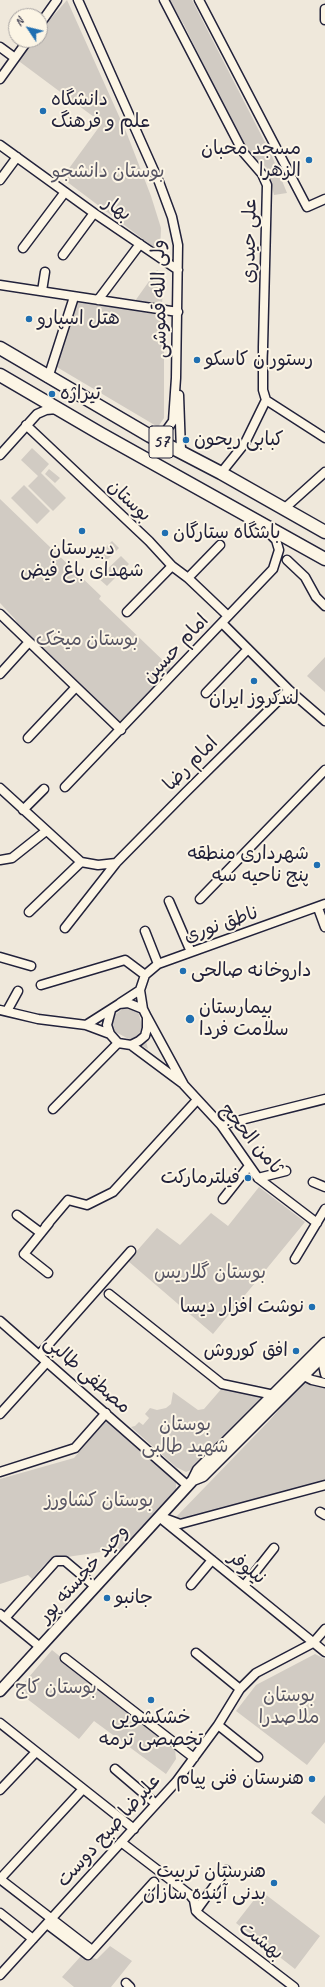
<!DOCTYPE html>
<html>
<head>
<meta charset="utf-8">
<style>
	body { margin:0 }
	#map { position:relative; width:325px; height:1987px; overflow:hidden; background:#efe8db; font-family:Caveat,sans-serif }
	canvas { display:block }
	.north { position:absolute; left:8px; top:8px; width:40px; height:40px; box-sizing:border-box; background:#fcf5e5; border:1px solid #a5a1a1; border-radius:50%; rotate:305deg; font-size:11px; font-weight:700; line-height:16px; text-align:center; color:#22223b }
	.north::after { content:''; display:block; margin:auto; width:14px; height:18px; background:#1f6fb2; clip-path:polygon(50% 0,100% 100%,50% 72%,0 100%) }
</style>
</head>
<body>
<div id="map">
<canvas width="325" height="1987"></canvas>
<div class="north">N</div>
</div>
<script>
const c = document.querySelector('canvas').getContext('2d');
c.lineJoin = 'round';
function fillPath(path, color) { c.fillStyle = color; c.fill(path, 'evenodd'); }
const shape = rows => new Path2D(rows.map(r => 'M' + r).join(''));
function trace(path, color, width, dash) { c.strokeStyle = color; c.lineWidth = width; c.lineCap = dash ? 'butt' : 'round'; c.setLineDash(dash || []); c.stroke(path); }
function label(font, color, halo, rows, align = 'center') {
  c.font = font + ' Caveat,"Playpen Sans Arabic",sans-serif'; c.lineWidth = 4; c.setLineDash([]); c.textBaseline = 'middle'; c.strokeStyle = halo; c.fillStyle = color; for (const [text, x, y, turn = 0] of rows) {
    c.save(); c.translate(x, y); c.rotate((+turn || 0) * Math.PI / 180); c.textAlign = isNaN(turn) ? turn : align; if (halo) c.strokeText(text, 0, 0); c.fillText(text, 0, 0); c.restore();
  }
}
const green = shape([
	[67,0,127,134,151,196,161,228,160,252,62,178,102,123,16,59,32,40,40,40,40,31],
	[169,0,192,0,272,156,287,193,274,195,267,168,246,150,184,25],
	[157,270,164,275,162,305,135,301],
	[77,299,164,316,164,418,158,427,55,366],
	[32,448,49,464,41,473,66,498,53,511,28,486,38,476,21,460],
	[49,469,60,478,55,483,45,474],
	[24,485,50,511,37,524,11,498],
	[0,499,101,596,99,599,173,670,120,724,21,630,15,619,0,603],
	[112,541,119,548,105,562,98,555],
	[121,556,129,564,107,586,98,578],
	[325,657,325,692,307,676],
	[135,999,148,1049,102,1025],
	[259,1187,305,1222,213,1334,128,1261,157,1228,180,1245,211,1213,228,1226],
	[303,1382,325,1387,325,1480,185,1519,175,1518,270,1420],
	[223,1387,265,1398,195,1468,186,1472,176,1467,131,1427,135,1426,139,1422,143,1425,149,1418,145,1414,150,1408,157,1410,166,1408,171,1404,173,1392,198,1410,204,1409],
	[108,1418,176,1480,176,1490,121,1549,67,1557,56,1556,44,1565,32,1579,28,1575,0,1584,0,1479,74,1458],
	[52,1650,175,1749,176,1759,166,1774,94,1721,79,1739,17,1691],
	[315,1654,325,1659,325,1742,307,1765,236,1711,256,1685],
	[325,1795,325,1824,311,1813],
	[261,1891,320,1936,295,1969,236,1923],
	[110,1946,132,1961,111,1987,74,1987,62,1977,81,1956,97,1959]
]);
const minor = shape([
	[78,0,159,182,172,217,178,245,176,378,173,421,165,432,160,435,150,436],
	[164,0,243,152,262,174,267,185,263,347,263,390,266,400,245,443,221,473],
	[199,0,307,207,325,199],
	[325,9,325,20],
	[40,24,57,0],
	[0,47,15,58],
	[0,79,28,40],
	[0,145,94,213,178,270],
	[0,180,17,157],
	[23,248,65,192],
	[63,255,94,213],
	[0,285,178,312],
	[42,291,45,272],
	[98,300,140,244],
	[48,378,74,297],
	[179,395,181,451],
	[266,400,325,438],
	[26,425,149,541,172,566,188,578,228,616],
	[0,455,37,414,46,410,57,409],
	[285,508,325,472],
	[287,560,305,577,316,597,325,606],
	[188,578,220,545],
	[127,612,172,566],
	[0,614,121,730],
	[222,623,289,690,325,721],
	[0,674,29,642],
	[206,693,248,649],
	[28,738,76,687],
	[65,787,273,569,279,550,276,540,266,530],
	[0,788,81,862,98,865,116,863],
	[23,810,44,789],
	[0,860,12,858,46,831],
	[200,899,325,770],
	[169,901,191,952],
	[318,908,325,927],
	[29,912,81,862],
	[65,928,116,863,185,793,289,690],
	[145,931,158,964],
	[0,957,31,966],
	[41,985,125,960,145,975],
	[120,1003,140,990],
	[143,1009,140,990,145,975,158,964,325,904],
	[0,1010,38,1019,86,1025,110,1034],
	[7,1011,18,991],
	[147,1017,184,1085,221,1125,258,1178,317,1223],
	[86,1025,119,1004,128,1003,143,1009,147,1017,147,1028,145,1036,139,1041,131,1045,118,1043,110,1034,107,1025,111,1010],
	[131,1045,182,1083],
	[53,1109,118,1043],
	[221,1125,325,1099],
	[258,1178,286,1171],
	[313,1182,325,1187],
	[223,1199,249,1166],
	[17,1215,41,1233],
	[46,1226,68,1200,87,1205,113,1192,197,1100],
	[295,1259,325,1209],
	[48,1273,24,1254,49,1223],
	[109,1294,222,1384,274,1395],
	[0,1321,188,1486],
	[39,1355,131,1251],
	[325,1355,323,1365,325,1374],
	[298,1373,312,1380,325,1383],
	[0,1414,47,1362],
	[0,1472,75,1448,106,1413],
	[320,1512,325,1515],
	[159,1517,325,1652],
	[164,1518,180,1524,325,1485],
	[191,1585,212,1560],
	[244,1586,274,1548],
	[0,1614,40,1647],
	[5,1618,56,1561,65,1561,91,1583],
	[196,1653,240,1689],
	[65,1658,194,1758],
	[0,1723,134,1829],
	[218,1725,258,1757],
	[115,1769,156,1804],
	[0,1790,36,1752],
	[121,1842,189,1894,194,1900,196,1911,200,1915,294,1987],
	[0,1879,83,1789],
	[0,1879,92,1950],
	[196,1911,226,1870],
	[0,1913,33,1939],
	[47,1924,88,1955,154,1882],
	[0,1975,176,1782,218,1725,240,1689,256,1673,313,1643,325,1629],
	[126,1983,130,1987]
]);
const major = shape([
	[193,1480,203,1476,325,1354],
	[0,1691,193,1480,198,1470,325,1343]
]);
const highway = shape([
	[0,348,150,436,221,473,325,532],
	[0,375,101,434,325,559]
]);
const markers = [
	[43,111,4,"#1f6fb2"],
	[309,160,4,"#1f6fb2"],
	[29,319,4,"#1f6fb2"],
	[197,360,4,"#1f6fb2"],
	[52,394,4,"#1f6fb2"],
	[186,440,4,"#1f6fb2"],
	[82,531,4,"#1f6fb2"],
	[165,533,4,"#1f6fb2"],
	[254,681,4,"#1f6fb2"],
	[317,865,4,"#1f6fb2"],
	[183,971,4,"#1f6fb2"],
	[190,1019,5,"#1f6fb2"],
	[248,1178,4,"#1f6fb2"],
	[312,1307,4,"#1f6fb2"],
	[296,1351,4,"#1f6fb2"],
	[107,1598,4,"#1f6fb2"],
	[151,1700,4,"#1f6fb2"],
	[312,1779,4,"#1f6fb2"],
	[274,1883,4,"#1f6fb2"]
];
const shields = [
	[161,442,24]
];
const shieldNames = [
	["57",161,442]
];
const poiNames = [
	["دانشگاه",51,100],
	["علم و فرهنگ",51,122],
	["مسجد محبان",301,149,"right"],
	["الزهرا",301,171,"right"],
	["هتل اسپارو",37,319],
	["رستوران کاسکو",205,360],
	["تیراژه",60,394],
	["کبابی ریحون",194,440],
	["باشگاه ستارگان",173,533],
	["دبیرستان",82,549,"center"],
	["شهدای باغ فیض",82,571,"center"],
	["لندکروز ایران",254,699,"center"],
	["شهرداری منطقه",309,854,"right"],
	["پنج ناحیه سه",309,876,"right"],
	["داروخانه صالحی",191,971],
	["بیمارستان",199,1008],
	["سلامت فردا",199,1030],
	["فیلترمارکت",240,1178,"right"],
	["نوشت افزار دیسا",304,1307,"right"],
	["افق کوروش",288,1351,"right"],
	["جانبو",115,1598],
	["خشکشویی",151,1718,"center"],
	["تخصصی ترمه",151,1740,"center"],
	["هنرستان فنی پیام",304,1779,"right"],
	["هنرستان تربیت",266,1872,"right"],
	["بدنی آینده سازان",266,1894,"right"]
];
const parkNames = [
	["بوستان دانشجو",108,172],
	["بوستان میخک",87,640],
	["بوستان گلاریس",210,1273],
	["بوستان",185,1425],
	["شهید طالبی",185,1447],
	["بوستان کشاورز",99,1501],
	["بوستان کاج",56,1688],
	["بوستان",289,1696],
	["ملاصدرا",289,1718]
];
const streetNames = [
	["بهار",117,209,34],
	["علی حیدری",250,241,-89],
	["ولی الله قموشی",160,299,-91],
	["بوستان",129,501,43],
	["امام حسین",176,649,-47],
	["امام رضا",191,764,-45],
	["ناطق نوری",221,925,-19],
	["ثامن الحجج",251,1139,50],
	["مصطفی طالبی",87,1375,41],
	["نیلوفر",247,1568,39],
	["وحید خجسته پور",84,1574,-48],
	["علیرضا صبح دوست",109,1831,-48],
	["بهشت",261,1941,37]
];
fillPath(green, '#d1cbc3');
trace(minor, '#22223b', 11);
trace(major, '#22223b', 13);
trace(highway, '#22223b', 15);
trace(minor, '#fcf5e5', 8);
trace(major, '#fcf5e5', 10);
trace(highway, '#fcf5e5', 12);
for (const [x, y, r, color] of markers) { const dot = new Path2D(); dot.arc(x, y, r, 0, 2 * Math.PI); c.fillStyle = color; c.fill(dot); trace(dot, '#fcf5e5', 1.5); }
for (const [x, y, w] of shields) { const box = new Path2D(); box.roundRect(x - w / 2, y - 16, w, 32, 3); c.fillStyle = '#fcf5e5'; c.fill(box); trace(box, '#22223b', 1); }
label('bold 18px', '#22223b', null, shieldNames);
label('19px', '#22223b', '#fcf5e5', poiNames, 'left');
label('19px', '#575564', '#fcf5e5', parkNames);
label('19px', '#22223b', '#fcf5e5', streetNames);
</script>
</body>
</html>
